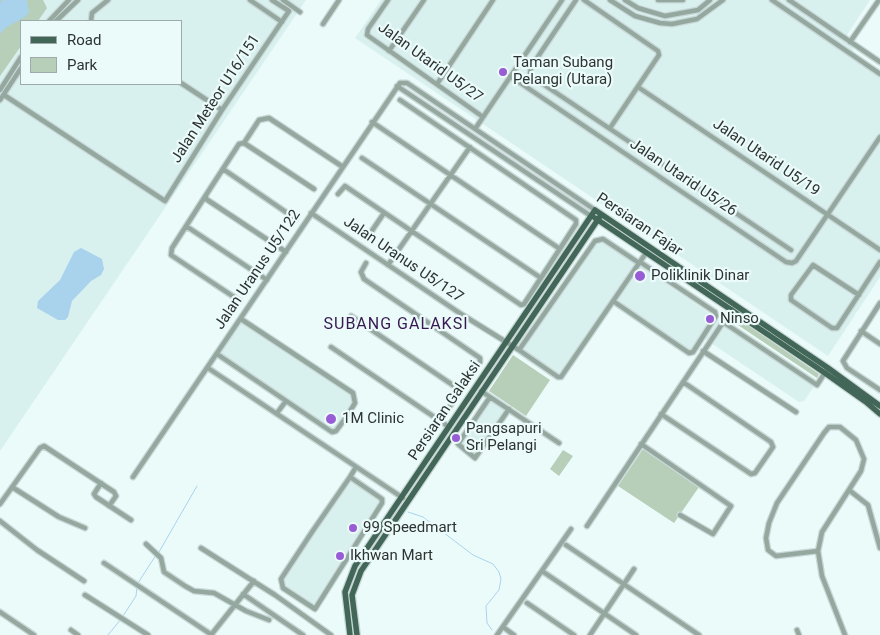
<!DOCTYPE html>
<html>
<head>
<meta charset="utf-8">
<style>
	body { margin:0 }
	#map { position:relative; width:880px; height:635px; overflow:hidden; background:#ebfbfa; font-family:Roboto,sans-serif }
	canvas { display:block }
	.legend { position:absolute; left:20px; top:20px; width:162px; height:65px; box-sizing:border-box; background:#ebfbfa; border:1px solid #9fabaa; margin:0; padding:6px 9px; list-style:none; font-size:15px; color:#2d3332 }
	.legend li { display:flex; align-items:center; gap:10px; height:25px }
	.legend b { width:25px; border:1px solid #9fabaa }
</style>
</head>
<body>
<div id="map">
<canvas width="880" height="635"></canvas>
<ul class="legend">
<li><b style="height:6px;background:#426759"></b>Road</li>
<li><b style="height:14px;background:#b7cfb8"></b>Park</li>
</ul>
</div>
<script>
const c = document.querySelector('canvas').getContext('2d');
c.lineJoin = 'round';
function fillPath(path, color) { c.fillStyle = color; c.fill(path, 'evenodd'); }
const shape = rows => new Path2D(rows.map(r => 'M' + r).join(''));
function trace(path, color, width, dash) { c.strokeStyle = color; c.lineWidth = width; c.lineCap = dash ? 'butt' : 'round'; c.setLineDash(dash || []); c.stroke(path); }
function label(font, color, halo, rows, align = 'center') {
  c.font = font + ' Roboto,sans-serif'; c.lineWidth = 4.5; c.setLineDash([]); c.textBaseline = 'middle'; c.strokeStyle = halo; c.fillStyle = color; for (const [text, x, y, turn = 0] of rows) {
    c.save(); c.translate(x, y); c.rotate((+turn || 0) * Math.PI / 180); c.textAlign = isNaN(turn) ? turn : align; if (halo) c.strokeText(text, 0, 0); c.fillText(text, 0, 0); c.restore();
  }
}
const built = shape([
	[0,0,306,0,0,451],
	[21,21,181,21,181,84,21,84],
	[381,0,870,0,847,35,854,52,880,70,880,277,828,356,355,38],
	[603,241,815,385,804,401,799,402,702,337,690,351,613,299,561,376,521,350,596,242],
	[242,321,352,396,353,402,336,429,332,430,219,353],
	[491,399,506,410,475,456,460,444],
	[350,480,379,500,380,505,314,606,285,587,283,579]
]);
const green = shape([
	[0,0,43,0,47,8,38,21,21,21,21,46,0,76],
	[733,315,819,374,817,378,732,321,728,322],
	[513,355,550,380,526,416,489,391],
	[643,449,699,487,674,523,618,486],
	[563,450,573,456,559,476,550,469]
]);
const water = shape([
	[2,0,27,0,29,12,25,17,5,28,0,34,0,3],
	[81,248,102,259,104,269,101,275,91,281,72,301,68,317,65,320,58,320,37,308,38,301,60,280,74,252]
]);
const stream = shape([
	[408,512,423,517,473,555,493,564,499,572,501,579,499,590,486,606,487,623,492,630],
	[159,552,197,486],
	[138,583,156,555],
	[123,616,136,596,137,587],
	[108,635,121,619]
]);
const minor = shape([
	[250,0,282,22],
	[283,0,300,12],
	[388,0,368,29,367,35,483,117],
	[576,0,531,67,530,73,534,78,791,250],
	[584,0,658,51,659,55,610,128],
	[610,0,635,16,660,23,672,24,697,19,723,0],
	[625,0,638,8,665,16,698,10,710,0],
	[658,0,683,0],
	[772,0,880,74],
	[789,0,880,62],
	[49,21,69,0],
	[56,21,78,0],
	[91,21,92,13,108,0],
	[323,24,339,0],
	[850,42,879,0],
	[389,51,424,0],
	[510,76,786,262,792,263,796,261,880,137],
	[181,83,222,110],
	[437,84,493,0],
	[397,86,591,216],
	[638,87,880,250],
	[0,90,21,57],
	[4,95,165,201,222,110,289,11,272,0],
	[0,100,21,68],
	[372,122,560,249],
	[475,129,562,0],
	[244,143,314,189],
	[362,158,541,278],
	[223,169,296,219],
	[338,194,345,186,521,305,524,304,576,224,576,220,400,100],
	[206,195,172,248,171,255,240,301],
	[311,213,461,314,519,350,595,241,603,239,639,263],
	[186,226,267,280],
	[367,238,384,213],
	[286,252,206,199,206,195,239,144,244,143,259,120,269,118,343,167],
	[366,263,361,272,364,279,480,358,480,362,431,434],
	[388,265,470,147],
	[859,295,813,265,791,295,791,300,832,328,837,328,880,262],
	[613,301,689,353,693,352,716,316,715,312,640,262],
	[880,303,843,361,847,368,880,390],
	[351,316,460,390],
	[723,322,817,385,826,371],
	[861,331,880,344],
	[331,347,449,427],
	[519,350,558,377,561,377,646,253],
	[703,351,796,412],
	[217,354,332,432,336,431,347,416,355,403,353,393,241,319],
	[208,368,403,498],
	[481,391,559,443],
	[490,397,458,444,475,458,509,409],
	[277,413,286,401],
	[661,414,751,474,755,473,773,447,771,442,683,382],
	[641,444,731,506,713,534,680,515],
	[133,477,400,83,407,83,595,210],
	[350,477,382,499,382,503,315,609,283,588,281,579,312,532,350,477,356,467],
	[101,483,94,494,96,497,131,520],
	[12,487,59,517,85,528],
	[849,490,868,505,880,548],
	[0,504,40,448,44,446,114,492,116,496,109,506],
	[0,521,37,550,84,581],
	[587,526,732,309],
	[146,544,161,558,164,572,185,586,194,591,214,593,246,611,269,620],
	[566,545,699,635],
	[201,548,275,595,331,635],
	[818,551,776,556,768,550,766,538,769,523,777,503,824,433,829,427,840,427,856,440,864,459,861,471,822,532,818,551,822,576,845,635],
	[104,563,212,635],
	[542,571,636,635],
	[243,594,303,635],
	[85,595,148,635],
	[527,603,574,635],
	[0,612,34,635],
	[503,627,514,635],
	[71,630,78,635],
	[797,630,799,635],
	[211,635,254,581],
	[497,635,571,529],
	[590,635,634,569]
]);
const major = shape([
	[595,218,825,373,866,402,880,414],
	[350,635,345,592,355,566,595,210,828,368,880,406],
	[357,635,352,595,361,571,601,215]
]);
const markers = [
	[503,72,5,"#985dd4"],
	[640,276,6,"#985dd4"],
	[710,319,5,"#985dd4"],
	[331,419,6,"#985dd4"],
	[456,438,5,"#985dd4"],
	[353,528,5,"#985dd4"],
	[340,556,5,"#985dd4"]
];
const streetNames = [
	["Jalan Utarid U5/27",430,63,36],
	["Jalan Meteor U16/151",216,99,-57],
	["Jalan Utarid U5/19",766,158,34],
	["Jalan Utarid U5/26",683,178,34],
	["Persiaran Fajar",639,225,34],
	["Jalan Uranus U5/127",403,260,34],
	["Jalan Uranus U5/122",258,270,-56],
	["Persiaran Galaksi",445,411,-56]
];
const poiNames = [
	["Taman Subang",513,63],
	["Pelangi (Utara)",513,80],
	["Poliklinik Dinar",651,276],
	["Ninso",720,319],
	["1M Clinic",342,419],
	["Pangsapuri",466,429],
	["Sri Pelangi",466,446],
	["99 Speedmart",363,528],
	["Ikhwan Mart",350,556]
];
const neighbourhoodNames = [
	["SUBANG GALAKSI",396,325]
];
fillPath(built, '#d8f1ef');
fillPath(green, '#b7cfb8');
fillPath(water, '#a9d2ed');
trace(stream, '#a9d2ed', 1);
trace(minor, '#c9d7d6', 7);
trace(major, '#c9d7d6', 8);
trace(minor, '#94a8a0', 4.5);
trace(major, '#426759', 5.5);
for (const [x, y, r, color] of markers) { const dot = new Path2D(); dot.arc(x, y, r, 0, 2 * Math.PI); c.fillStyle = color; c.fill(dot); trace(dot, '#ebfbfa', 2); }
label('15px', '#2d3332', '#ebfbfa', streetNames);
label('15px', '#2d3332', '#ebfbfa', poiNames, 'left');
c.letterSpacing = '1px';
label('16px', '#361951', '#ebfbfa', neighbourhoodNames);
c.letterSpacing = '0px';
</script>
</body>
</html>
